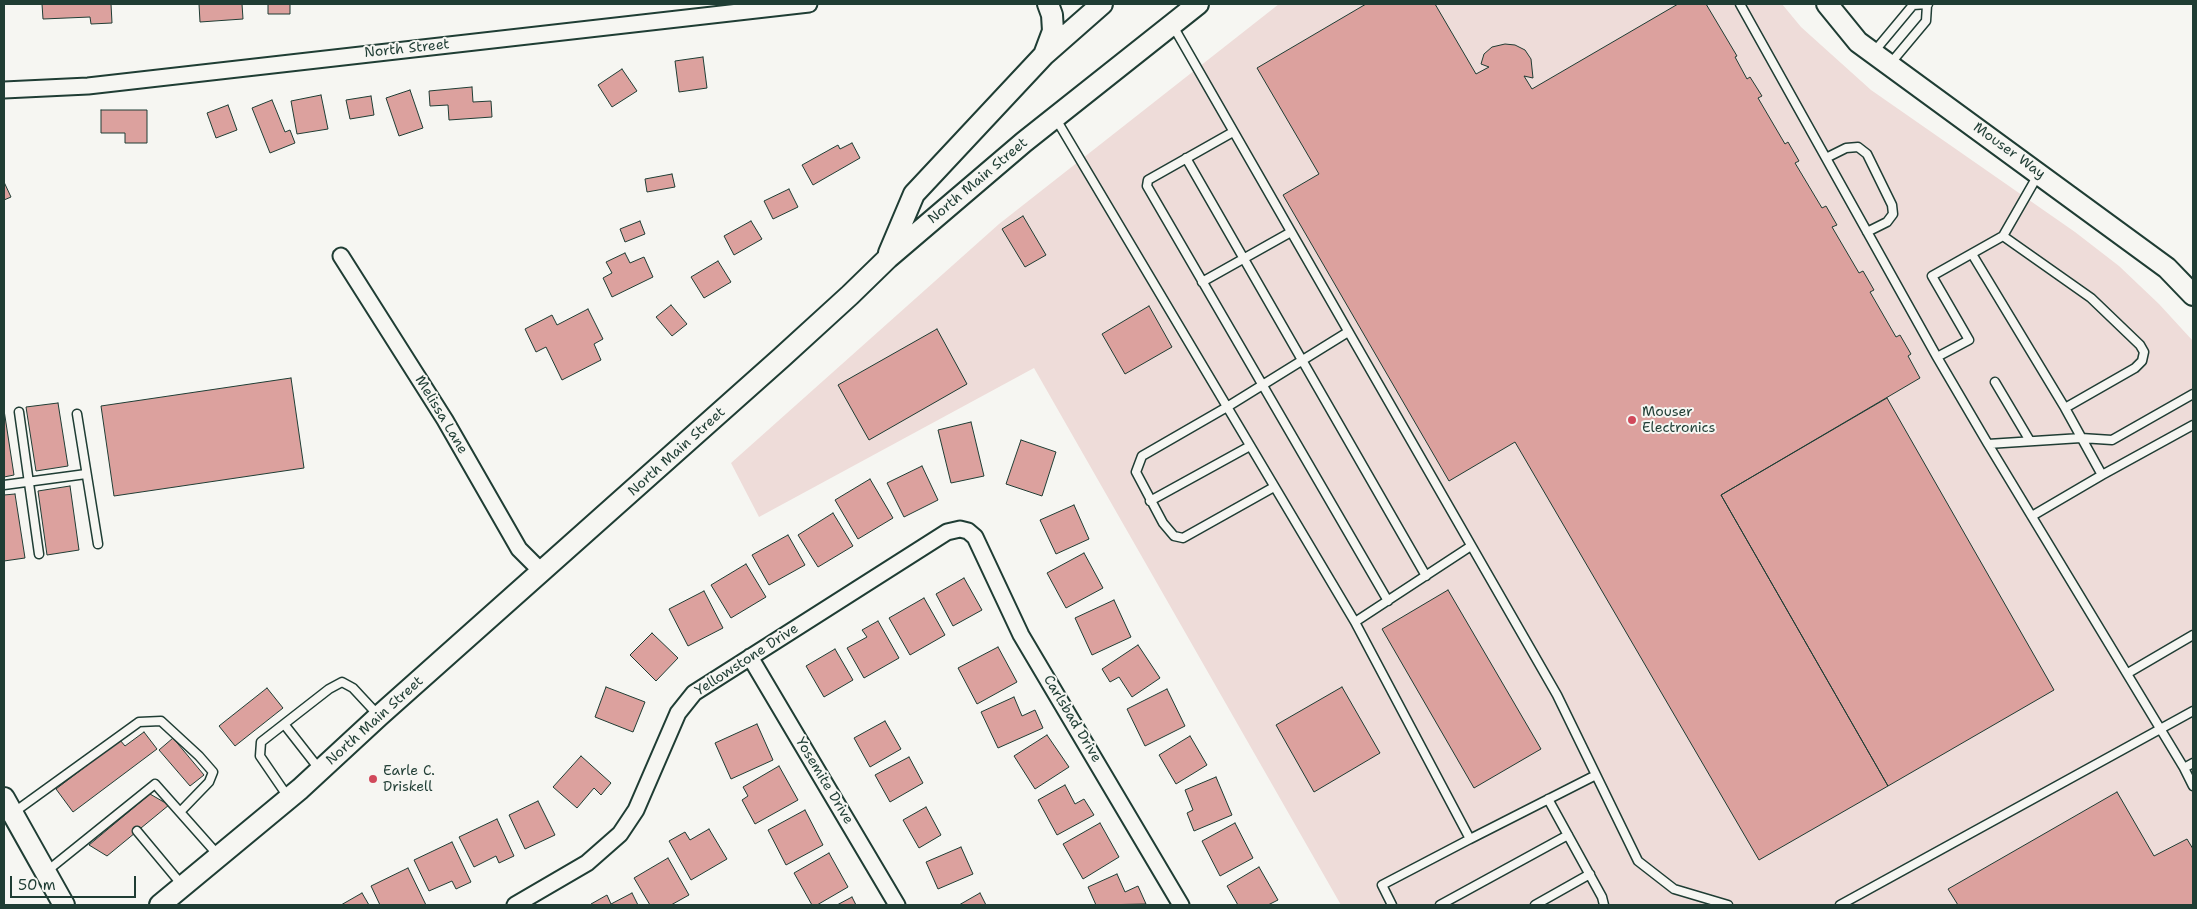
<!DOCTYPE html>
<html>
<head>
<meta charset="utf-8">
<style>
	body { margin:0 }
	#map { position:relative; width:2197px; height:909px; overflow:hidden; background:#f6f6f2; font-family:"Shantell Sans",sans-serif }
	canvas { display:block }
	.frame { position:absolute; inset:0; border:5px solid #1f3d34; pointer-events:none }
	.scale { position:absolute; left:10px; top:876px; width:126px; height:22px; box-sizing:border-box; border:2px solid #1f3d34; border-top:0; padding-left:6px; font-size:15px; line-height:18px; white-space:nowrap; color:#1f3d34; -webkit-text-stroke:4px #f6f6f2; paint-order:stroke }
</style>
</head>
<body>
<div id="map">
<canvas width="2197" height="909"></canvas>
<div class="frame"></div>
<div class="scale">50 m</div>
</div>
<script>
const c = document.querySelector('canvas').getContext('2d');
c.lineJoin = 'round';
function fillPath(path, color) { c.fillStyle = color; c.fill(path, 'evenodd'); }
const shape = rows => new Path2D(rows.map(r => 'M' + r).join(''));
function trace(path, color, width, dash) { c.strokeStyle = color; c.lineWidth = width; c.lineCap = dash ? 'butt' : 'round'; c.setLineDash(dash || []); c.stroke(path); }
function label(font, color, halo, rows, align = 'center') {
  c.font = font + ' "Shantell Sans",sans-serif'; c.lineWidth = 4; c.setLineDash([]); c.textBaseline = 'middle'; c.strokeStyle = halo; c.fillStyle = color; for (const [text, x, y, turn = 0] of rows) {
    c.save(); c.translate(x, y); c.rotate((+turn || 0) * Math.PI / 180); c.textAlign = isNaN(turn) ? turn : align; if (halo) c.strokeText(text, 0, 0); c.fillText(text, 0, 0); c.restore();
  }
}
const built = shape([
	[1279,4,1782,4,1801,27,1871,90,2075,232,2119,266,2159,304,2193,341,2193,905,1341,905,1034,368,759,517,731,463,999,224]
]);
const building = shape([
	[42,4,111,4,112,23,91,24,90,17,43,19,42,4],
	[199,4,242,4,243,19,200,22,199,4],
	[268,4,290,4,290,14,268,14,268,4],
	[1366,4,1435,4,1476,74,1489,67,1481,64,1484,54,1492,47,1505,44,1515,45,1525,50,1531,59,1533,78,1524,76,1532,89,1678,4,1706,4,1737,56,1735,57,1747,79,1750,77,1762,96,1758,98,1785,144,1788,142,1799,161,1795,163,1822,208,1826,206,1837,225,1832,227,1859,273,1863,271,1874,290,1870,292,1896,337,1900,335,1911,354,1908,356,1920,378,1721,495,1888,786,1759,860,1515,442,1449,481,1283,195,1319,174,1257,68,1366,4],
	[703,57,707,88,679,92,675,61,703,57],
	[622,69,637,91,612,107,598,85,622,69],
	[472,87,473,102,491,101,492,117,449,120,448,105,430,106,429,91,472,87],
	[410,90,423,128,399,136,386,98,410,90],
	[321,95,328,129,297,134,291,101,321,95],
	[371,96,374,115,350,119,346,100,371,96],
	[272,100,285,132,290,130,295,143,270,153,252,108,272,100],
	[228,105,237,130,216,138,207,113,228,105],
	[101,110,147,110,147,143,125,143,125,133,101,133,101,110],
	[852,143,860,158,813,185,802,165,838,145,840,149,852,143],
	[672,174,675,187,647,192,645,179,672,174],
	[4,182,11,197,4,200,4,182],
	[789,189,798,207,773,219,764,201,789,189],
	[1023,216,1046,255,1025,267,1002,229,1023,216],
	[640,221,645,234,625,242,620,229,640,221],
	[751,221,762,239,734,255,724,236,751,221],
	[625,253,630,263,644,257,653,277,612,297,603,278,612,273,606,262,625,253],
	[718,261,731,282,704,298,691,277,718,261],
	[671,305,687,324,672,336,656,317,671,305],
	[1149,306,1172,347,1125,374,1102,334,1149,306],
	[588,309,603,339,594,344,601,360,562,380,546,347,536,352,525,329,552,315,557,325,588,309],
	[937,329,967,384,869,440,838,385,937,329],
	[291,378,304,468,114,496,101,406,291,378],
	[1887,398,2054,690,1888,786,1721,495,1887,398],
	[58,403,68,466,36,471,26,407,58,403],
	[4,410,14,475,4,477,4,410],
	[971,422,984,476,951,483,938,430,971,422],
	[1021,440,1056,452,1042,496,1006,484,1021,440],
	[922,466,938,500,904,517,887,483,922,466],
	[870,479,893,518,858,539,835,500,870,479],
	[70,486,79,550,47,555,38,491,70,486],
	[15,494,25,558,4,561,4,495,15,494],
	[1074,505,1089,539,1056,554,1040,520,1074,505],
	[833,513,853,546,818,567,798,535,833,513],
	[788,535,805,565,769,585,752,555,788,535],
	[1084,553,1103,588,1066,608,1047,573,1084,553],
	[746,564,766,597,731,618,711,585,746,564],
	[964,578,982,610,953,626,936,594,964,578],
	[1448,590,1541,749,1474,788,1382,629,1448,590],
	[704,591,723,628,688,646,669,609,704,591],
	[924,598,945,635,910,655,889,618,924,598],
	[1114,600,1131,637,1092,655,1075,618,1114,600],
	[878,621,899,658,864,678,847,648,867,637,862,630,878,621],
	[652,633,678,658,656,681,630,655,652,633],
	[1138,645,1160,678,1132,697,1119,677,1110,682,1102,669,1138,645],
	[998,647,1017,682,977,704,958,668,998,647],
	[835,649,853,680,824,697,806,666,835,649],
	[606,687,645,702,633,732,595,717,606,687],
	[1342,687,1380,753,1314,792,1276,725,1342,687],
	[267,688,283,708,235,746,219,726,267,688],
	[1167,689,1185,726,1145,746,1127,709,1167,689],
	[1014,697,1022,716,1035,710,1043,728,998,748,981,712,1014,697],
	[885,721,901,749,870,767,854,738,885,721],
	[757,724,773,760,731,779,715,743,757,724],
	[144,732,157,749,73,812,56,789,120,740,125,746,144,732],
	[1047,735,1069,767,1035,789,1014,756,1047,735],
	[1190,736,1207,765,1176,784,1159,755,1190,736],
	[173,738,204,775,190,786,159,750,173,738],
	[581,756,611,783,601,795,594,788,577,808,553,787,581,756],
	[909,757,923,783,890,802,875,775,909,757],
	[779,766,798,800,755,824,742,800,748,796,743,787,779,766],
	[1216,777,1232,815,1194,831,1187,813,1193,810,1185,790,1216,777],
	[1065,785,1075,804,1084,799,1094,815,1057,835,1038,800,1065,785],
	[2117,792,2154,856,2187,839,2193,849,2193,905,1958,905,1948,889,2117,792],
	[150,794,169,805,107,856,89,845,150,794],
	[538,801,555,835,525,849,509,815,538,801],
	[926,807,941,835,919,848,903,820,926,807],
	[805,810,823,845,786,865,768,830,805,810],
	[497,819,514,856,499,863,496,856,474,867,459,837,497,819],
	[1100,823,1119,857,1083,879,1063,844,1100,823],
	[1235,823,1253,858,1220,876,1202,841,1235,823],
	[709,829,727,859,691,880,669,841,685,832,690,840,709,829],
	[452,842,471,882,456,889,452,881,429,891,414,860,452,842],
	[961,847,973,874,938,889,926,862,961,847],
	[829,853,848,887,817,905,812,905,794,873,829,853],
	[668,858,689,895,671,905,650,905,634,878,668,858],
	[1259,867,1278,900,1268,905,1238,905,1227,886,1259,867],
	[408,868,426,905,380,905,371,886,408,868],
	[1117,874,1125,892,1138,886,1146,904,1096,905,1088,887,1117,874],
	[362,893,369,905,341,905,362,893],
	[632,893,638,905,592,905,591,904,607,895,611,904,632,893],
	[980,893,986,905,959,905,980,893],
	[852,897,856,905,837,905,852,897]
]);
const lane = shape([
	[1740,4,1937,357,1988,444,2081,438,2112,440,2193,394],
	[1173,26,1557,695,1638,861,1674,889,1728,905],
	[1873,53,1913,5,1928,4],
	[1890,64,1926,21,1927,5],
	[1056,119,1355,622,1471,546],
	[1233,132,1148,180,1147,186,1388,601],
	[1186,158,1426,576],
	[1826,158,1846,148,1858,147,1867,154,1892,205,1893,214,1887,222,1867,232],
	[2003,236,2091,298,2140,345,2144,352,2142,361,2135,368,2065,408,2102,475,2193,425],
	[1972,254,2065,408],
	[1202,282,1291,232],
	[1937,357,1969,340,1932,276,2003,236,2038,175],
	[1995,382,2030,441],
	[19,412,39,554],
	[77,414,98,544],
	[1988,444,2184,768,2193,763],
	[4,485,86,474],
	[1274,487,1183,538,1174,536,1163,523,1136,472,1142,456,1227,407,1348,332],
	[1150,501,1250,446],
	[2032,516,2102,475],
	[1355,622,1470,839,1596,775],
	[2128,673,2193,635],
	[284,724,320,770],
	[2184,768,2193,786],
	[288,797,260,756,261,742,329,689,342,682,353,688,379,716],
	[1548,799,1602,897,1604,905],
	[13,813,139,722,161,721,199,756,213,772,209,782,180,812],
	[137,831,182,885],
	[47,871,155,784,218,855],
	[1392,905,1382,885,1470,839],
	[1440,905,1568,835],
	[1535,905,1590,874],
	[1840,905,2193,711]
]);
const street = shape([
	[4,90,88,86,809,4],
	[341,256,445,420,519,549,542,572],
	[750,657,897,905],
	[515,905,587,863,620,834,636,810,678,713,694,693,947,532,960,529,968,531,975,537,1021,635,1181,905]
]);
const secondary = shape([
	[1827,4,1858,42,2167,268,2193,295],
	[1044,55,1053,31,1052,15,1048,4],
	[889,253,914,194,1044,55,1102,4],
	[4,798,64,905],
	[160,905,300,789,379,716,781,358,850,295,888,258,1024,142,1198,4]
]);
const markers = [
	[1632,420,5,"#d1495b"],
	[373,779,5,"#d1495b"]
];
const streetNames = [
	["North Street",407,49,-6],
	["Mouser Way",2009,151,36],
	["North Main Street",978,181,-40],
	["Melissa Lane",441,415,59],
	["North Main Street",677,452,-42],
	["Yellowstone Drive",747,660,-33],
	["Carlsbad Drive",1072,719,59],
	["North Main Street",375,721,-42],
	["Yosemite Drive",824,781,59]
];
const poiNames = [
	["Mouser",1642,412],
	["Electronics",1642,428],
	["Earle C.",383,771],
	["Driskell",383,787]
];
fillPath(built, '#eedcd9');
fillPath(building, '#dca19e');
trace(building, '#1f3d34', 1);
trace(lane, '#1f3d34', 11);
trace(street, '#1f3d34', 19);
trace(secondary, '#1f3d34', 24);
trace(lane, '#f6f6f2', 8);
trace(street, '#f6f6f2', 15);
trace(secondary, '#f6f6f2', 20);
for (const [x, y, r, color] of markers) { const dot = new Path2D(); dot.arc(x, y, r, 0, 2 * Math.PI); c.fillStyle = color; c.fill(dot); trace(dot, '#f6f6f2', 2); }
label('14px', '#1f3d34', '#f6f6f2', streetNames);
label('14px', '#1f3d34', '#f6f6f2', poiNames, 'left');
</script>
</body>
</html>
